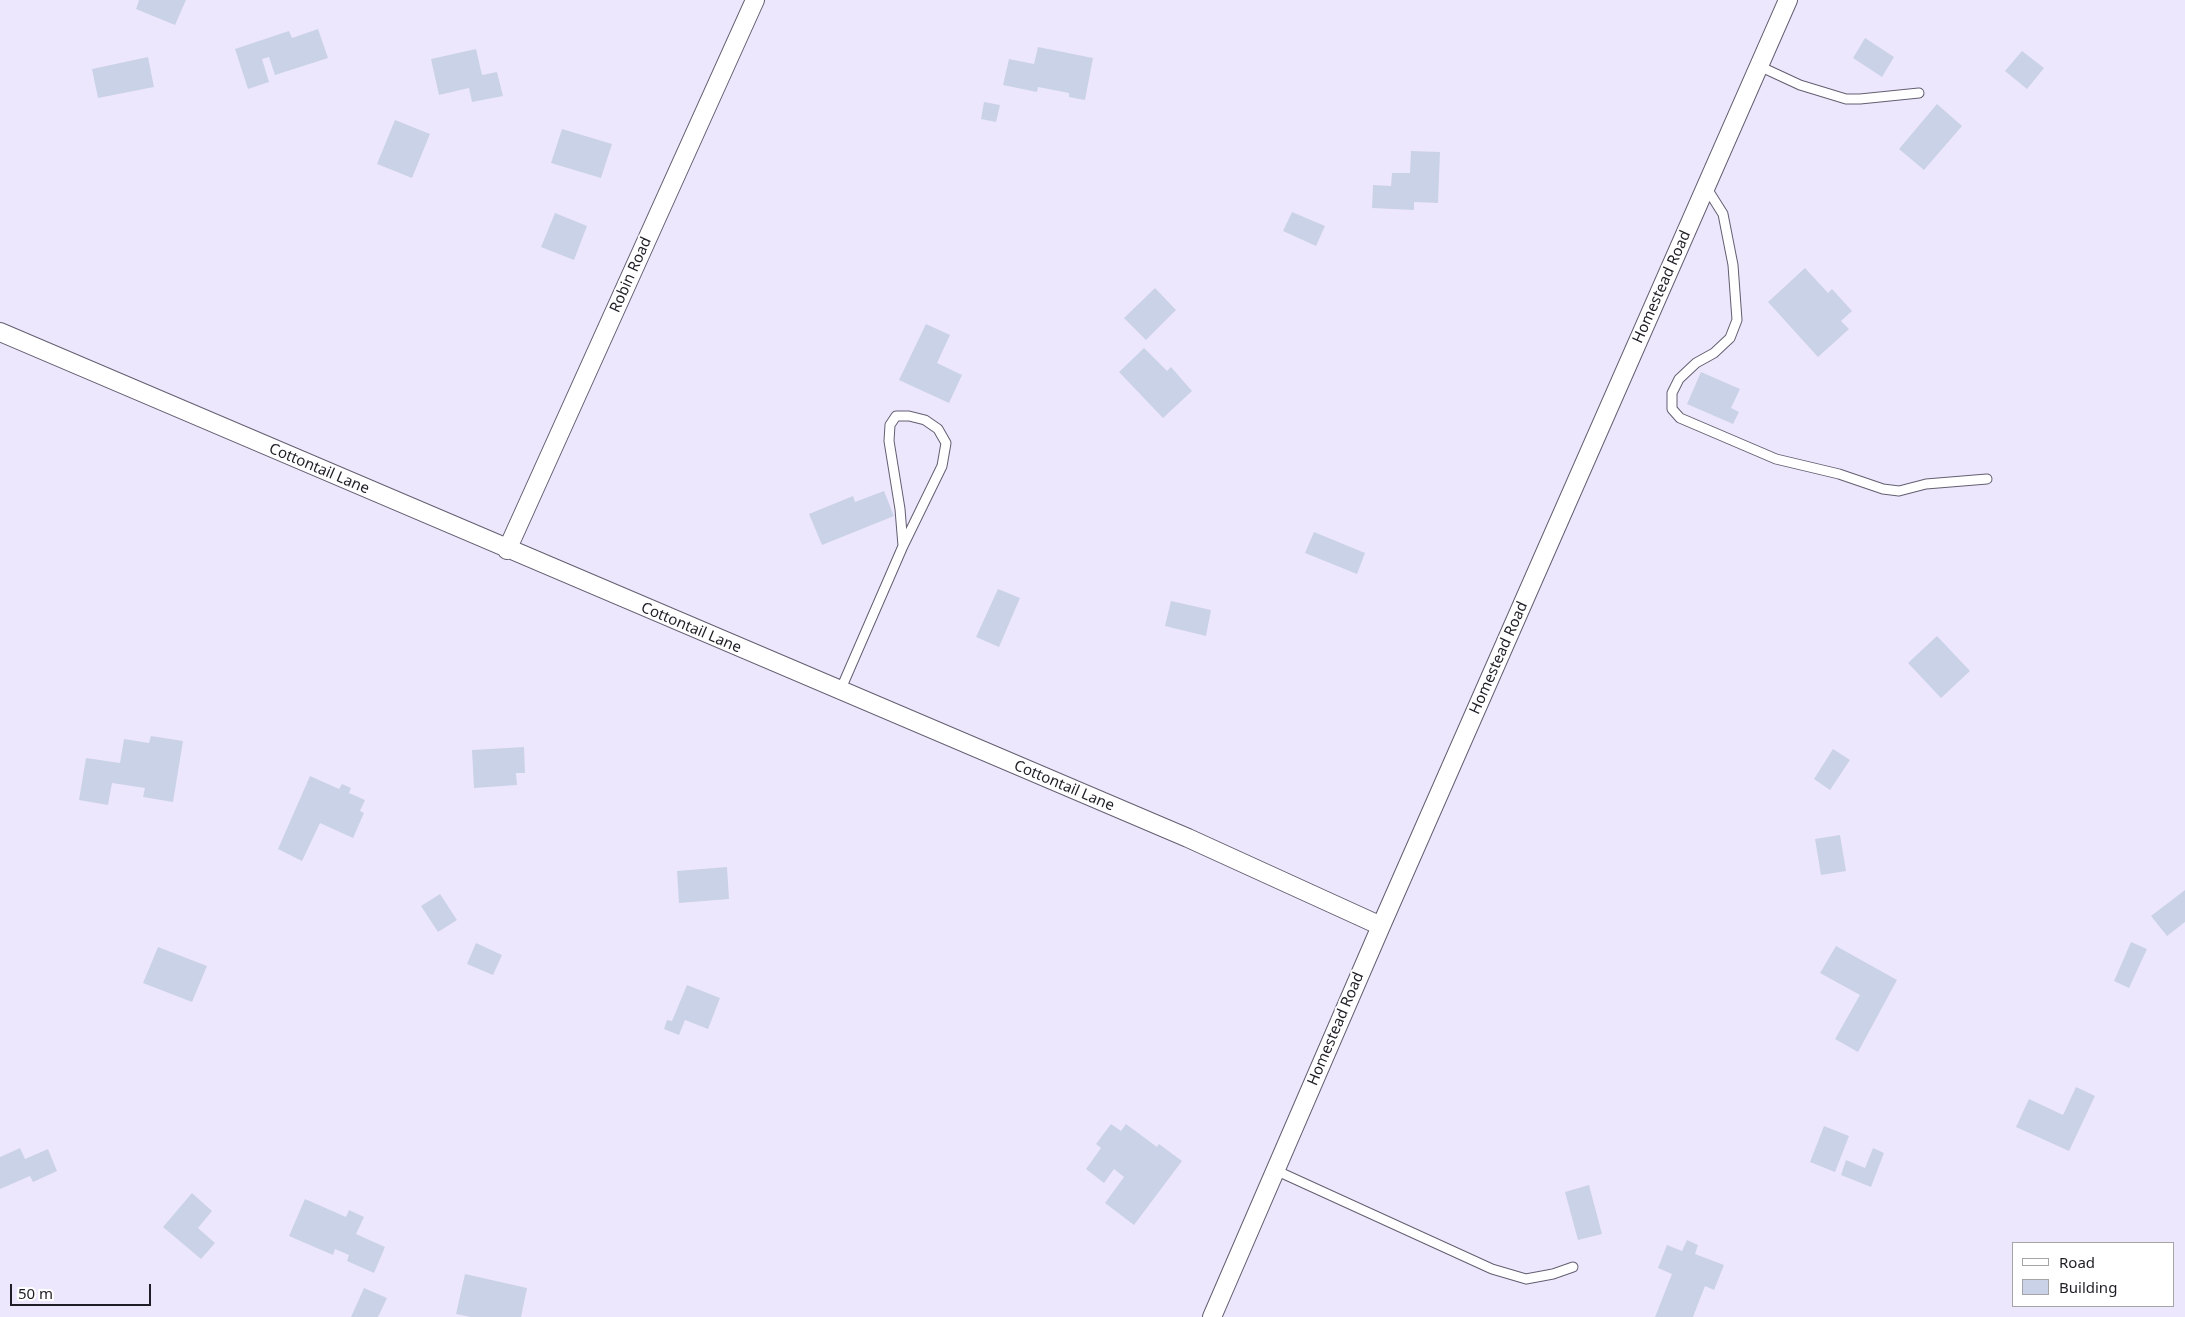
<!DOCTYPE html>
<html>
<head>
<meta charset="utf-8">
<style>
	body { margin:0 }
	#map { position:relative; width:2185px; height:1317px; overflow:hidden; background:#ede7fd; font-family:"Noto Sans",sans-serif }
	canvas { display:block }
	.legend { position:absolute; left:2012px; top:1242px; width:162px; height:65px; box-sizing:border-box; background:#fff; border:1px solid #a5a5a8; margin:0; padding:6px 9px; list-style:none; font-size:15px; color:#1f1d25 }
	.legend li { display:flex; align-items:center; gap:10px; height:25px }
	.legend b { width:25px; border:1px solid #a5a5a8 }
	.scale { position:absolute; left:10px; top:1284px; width:141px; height:22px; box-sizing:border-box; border:2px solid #1f1d25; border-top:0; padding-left:6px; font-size:15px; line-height:18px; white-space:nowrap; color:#1f1d25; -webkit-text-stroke:4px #fff; paint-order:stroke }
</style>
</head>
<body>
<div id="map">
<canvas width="2185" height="1317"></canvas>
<ul class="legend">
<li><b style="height:6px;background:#fff"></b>Road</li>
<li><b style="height:14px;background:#cad2e8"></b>Building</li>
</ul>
<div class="scale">50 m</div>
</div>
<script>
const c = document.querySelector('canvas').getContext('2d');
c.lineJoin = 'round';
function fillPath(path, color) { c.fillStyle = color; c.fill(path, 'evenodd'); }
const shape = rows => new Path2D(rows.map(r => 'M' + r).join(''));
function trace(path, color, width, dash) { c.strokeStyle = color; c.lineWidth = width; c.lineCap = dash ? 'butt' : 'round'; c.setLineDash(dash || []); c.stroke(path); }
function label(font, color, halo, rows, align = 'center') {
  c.font = font + ' "Noto Sans",sans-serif'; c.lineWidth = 4; c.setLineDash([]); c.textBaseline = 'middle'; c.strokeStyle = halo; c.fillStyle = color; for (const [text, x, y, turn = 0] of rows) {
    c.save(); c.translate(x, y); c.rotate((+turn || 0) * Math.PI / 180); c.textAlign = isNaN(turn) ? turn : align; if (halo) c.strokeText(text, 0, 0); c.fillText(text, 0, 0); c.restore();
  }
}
const building = shape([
	[139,0,186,0,175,25,136,9],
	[318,29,328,58,275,75,269,57,262,59,269,82,248,89,235,49,289,31,292,38],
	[1865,38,1894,57,1882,77,1853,58],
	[1038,47,1093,58,1085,100,1069,97,1069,93,1038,87,1037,92,1003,85,1009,59,1034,64],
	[476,49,482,75,497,72,503,96,472,102,469,88,439,95,431,59],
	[2022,51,2044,68,2027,89,2005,71],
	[148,57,154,87,98,98,92,69],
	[984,102,1000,105,996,122,981,119],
	[1937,104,1962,126,1924,170,1899,149],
	[395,120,430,134,412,178,377,164],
	[562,129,612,144,601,178,551,163],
	[1411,151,1440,152,1438,203,1414,202,1414,210,1372,208,1373,185,1391,186,1392,173,1410,173],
	[1292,212,1325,226,1316,246,1283,231],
	[555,213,587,226,574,260,541,247],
	[1805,268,1828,293,1832,289,1852,311,1841,321,1849,329,1818,357,1768,302],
	[1155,288,1176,310,1146,340,1124,318],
	[926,324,950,335,937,363,962,375,949,403,899,380],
	[1144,348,1167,371,1171,367,1192,391,1163,418,1119,372],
	[1701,372,1740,389,1731,408,1739,412,1733,424,1687,404],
	[884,491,894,516,822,545,809,514,853,496,855,502],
	[1314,532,1365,553,1357,574,1305,553],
	[998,589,1020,598,999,647,976,637],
	[1171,601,1211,610,1206,636,1165,626],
	[1937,636,1970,671,1941,698,1908,663],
	[151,736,183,741,173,802,143,797,145,788,112,783,108,805,79,800,86,758,120,763,124,739,149,743],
	[524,747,525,773,516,773,517,785,474,788,472,750],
	[1833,749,1850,760,1830,790,1814,779],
	[310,776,339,789,342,784,351,788,349,793,365,800,360,811,364,813,353,838,320,823,302,861,278,849],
	[1840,835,1846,871,1821,875,1815,839],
	[727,867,729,899,679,903,677,871],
	[2185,890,2185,922,2167,936,2151,916],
	[440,894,457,920,438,932,421,906],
	[2131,942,2147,949,2129,988,2114,981],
	[476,943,502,955,493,975,467,964],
	[1836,946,1897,980,1858,1052,1835,1039,1860,995,1820,973],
	[158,947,207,966,192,1002,143,983],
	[687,985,720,998,708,1029,685,1020,679,1035,664,1029,667,1020,672,1021],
	[2076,1087,2095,1096,2069,1151,2016,1127,2029,1099,2063,1115],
	[1111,1124,1121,1131,1126,1124,1157,1147,1159,1144,1182,1161,1134,1225,1105,1203,1124,1177,1114,1169,1104,1183,1086,1169,1101,1148,1096,1144],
	[1824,1126,1849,1136,1835,1172,1810,1162],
	[20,1148,25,1159,48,1149,57,1171,33,1182,30,1176,0,1189,0,1157],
	[1873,1148,1884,1153,1871,1187,1841,1175,1846,1160,1865,1168],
	[1589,1185,1602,1234,1578,1240,1565,1192],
	[192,1193,212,1211,198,1228,215,1243,201,1259,163,1227],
	[305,1199,346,1217,349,1210,364,1217,356,1234,385,1247,374,1273,347,1261,349,1255,335,1249,333,1255,289,1236],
	[1687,1240,1698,1245,1695,1254,1724,1265,1714,1290,1705,1286,1693,1317,1655,1317,1672,1274,1658,1268,1667,1245,1682,1251],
	[465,1274,527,1288,521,1317,471,1317,456,1314],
	[364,1288,387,1298,378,1317,351,1317]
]);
const lane = shape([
	[1759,66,1800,85,1846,99,1860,99,1919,93],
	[1706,187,1723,214,1733,265,1737,320,1730,338,1714,353,1696,363,1679,379,1672,393,1672,409,1680,418,1776,459,1839,474,1883,489,1899,491,1926,484,1987,479],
	[840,691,903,546,942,466,946,443,938,429,925,420,909,416,896,416,890,425,889,441,900,509,903,546],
	[1275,1170,1492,1269,1526,1279,1553,1274,1573,1267]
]);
const street = shape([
	[0,332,1188,838,1381,926],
	[507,550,755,0],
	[1212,1317,1381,926,1788,0]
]);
const streetNames = [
	["Robin Road",631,275,-66],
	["Homestead Road",1662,287,-66],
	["Cottontail Lane",319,469,23],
	["Cottontail Lane",691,628,23],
	["Homestead Road",1499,658,-66],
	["Cottontail Lane",1064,786,23],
	["Homestead Road",1336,1029,-67]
];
fillPath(building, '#cad2e8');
trace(lane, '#645e71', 11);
trace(street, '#645e71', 20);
trace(lane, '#fff', 9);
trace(street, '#fff', 18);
label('15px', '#1f1d25', '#fff', streetNames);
</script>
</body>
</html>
